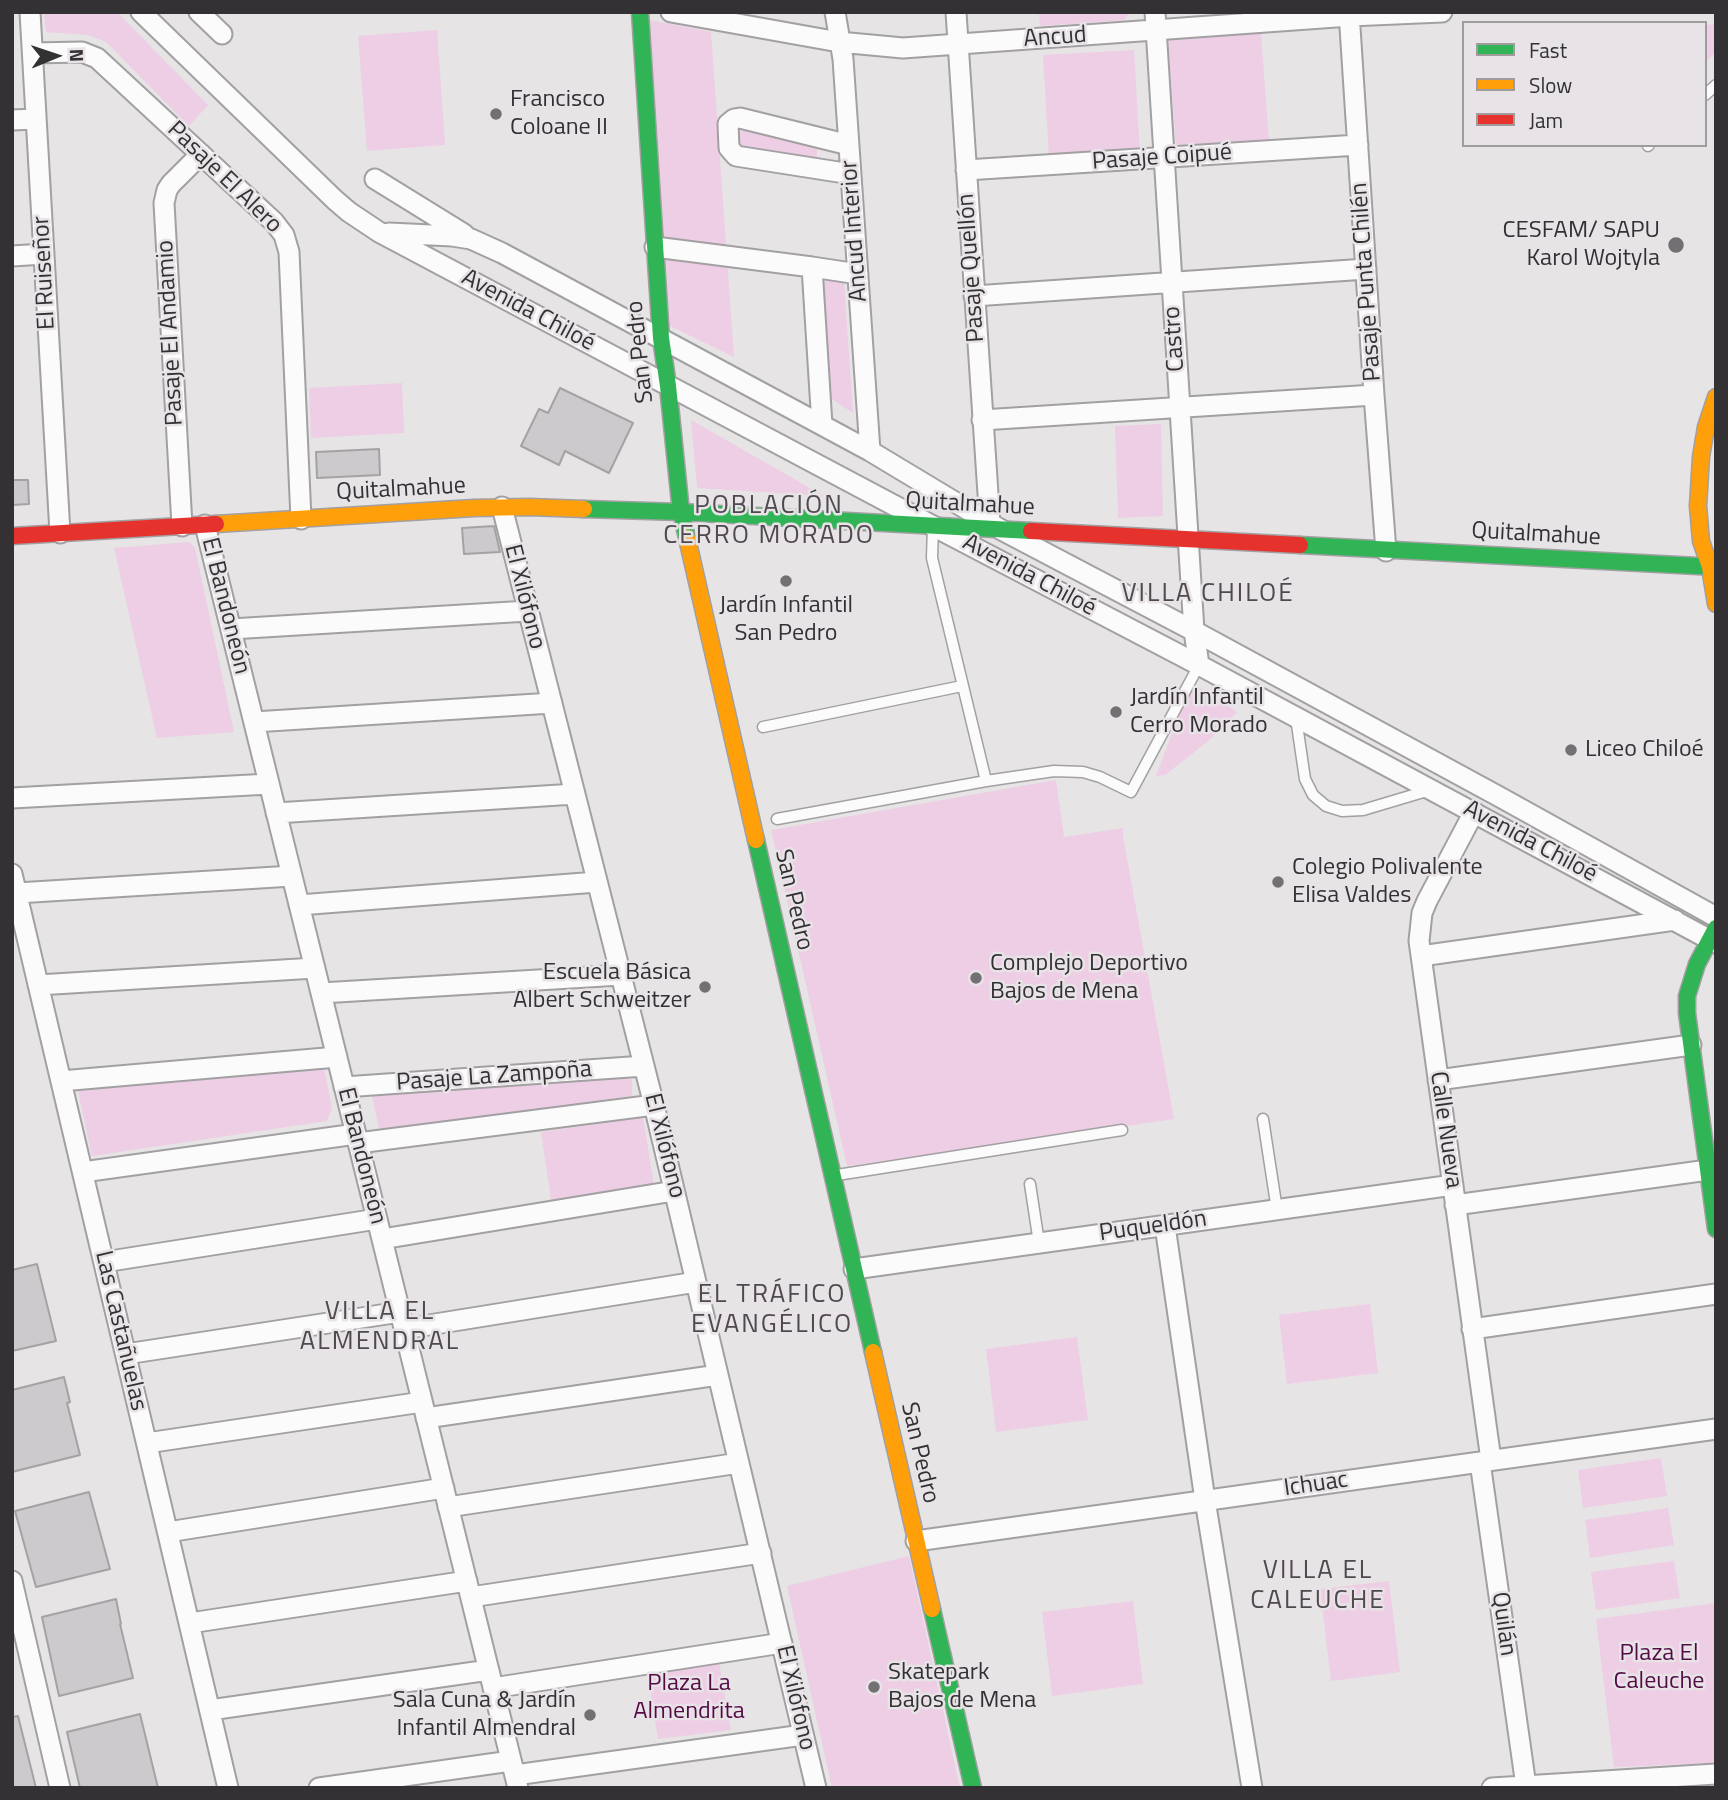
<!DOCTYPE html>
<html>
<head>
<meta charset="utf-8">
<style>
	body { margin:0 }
	#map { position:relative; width:1728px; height:1800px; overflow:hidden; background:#e7e4e6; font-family:"Titillium Web",sans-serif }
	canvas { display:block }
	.frame { position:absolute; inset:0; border:14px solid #333133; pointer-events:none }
	.legend { position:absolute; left:1462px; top:21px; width:245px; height:126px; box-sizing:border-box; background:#e8e3e6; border:2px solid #a09c9e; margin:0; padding:9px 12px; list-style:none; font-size:21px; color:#333133 }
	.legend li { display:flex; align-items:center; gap:14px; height:35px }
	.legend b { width:35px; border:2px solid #a09c9e }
	.north { position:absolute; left:21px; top:21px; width:70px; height:70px; -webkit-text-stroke:5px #e8e3e6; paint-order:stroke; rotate:88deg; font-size:19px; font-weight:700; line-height:28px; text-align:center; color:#333133 }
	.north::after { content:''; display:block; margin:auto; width:24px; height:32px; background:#333133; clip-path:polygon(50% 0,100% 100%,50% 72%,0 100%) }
</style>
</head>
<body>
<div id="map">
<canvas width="1728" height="1800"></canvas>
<div class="frame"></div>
<ul class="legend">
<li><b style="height:9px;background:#30b455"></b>Fast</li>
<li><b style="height:9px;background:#ff9f0a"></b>Slow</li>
<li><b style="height:9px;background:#e5322d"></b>Jam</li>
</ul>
<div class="north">N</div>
</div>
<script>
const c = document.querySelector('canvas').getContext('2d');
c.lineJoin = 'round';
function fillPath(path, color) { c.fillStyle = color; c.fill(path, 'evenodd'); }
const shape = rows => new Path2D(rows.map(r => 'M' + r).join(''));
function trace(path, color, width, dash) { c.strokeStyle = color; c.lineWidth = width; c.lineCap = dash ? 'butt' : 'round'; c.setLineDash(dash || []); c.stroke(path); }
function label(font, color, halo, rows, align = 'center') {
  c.font = font + ' "Titillium Web",sans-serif'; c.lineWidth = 5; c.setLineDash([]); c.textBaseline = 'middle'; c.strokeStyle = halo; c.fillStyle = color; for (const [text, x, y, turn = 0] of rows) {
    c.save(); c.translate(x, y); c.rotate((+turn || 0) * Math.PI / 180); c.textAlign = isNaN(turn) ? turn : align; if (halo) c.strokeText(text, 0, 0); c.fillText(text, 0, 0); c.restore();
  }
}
const green = shape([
	[44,12,117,12,208,105,189,126,106,42,88,35,46,32],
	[1039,12,1130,12,1124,20,1040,26],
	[650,20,711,32,734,357,670,326],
	[1716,24,1716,52,1705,62,1705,25],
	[437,30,445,145,367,151,358,36],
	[1261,33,1269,142,1176,149,1168,40],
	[1134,50,1140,153,1049,158,1043,55],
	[738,130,817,144,817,164,738,151],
	[821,277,844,283,853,413,827,396],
	[402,383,404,433,311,438,309,388],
	[691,420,824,496,697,488],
	[1161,424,1163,516,1118,518,1115,426],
	[189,542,195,548,234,732,157,738,114,548],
	[1191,682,1237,712,1207,742,1165,775,1156,776],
	[1056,780,1064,837,1123,828,1123,836,1174,1119,847,1166,771,830],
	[324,1068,332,1108,327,1121,92,1156,78,1091],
	[623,1074,632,1080,632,1096,380,1133,371,1091],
	[643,1117,654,1185,552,1206,541,1132],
	[1370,1304,1378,1373,1287,1384,1279,1315],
	[1077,1337,1088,1420,996,1432,986,1349],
	[1661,1458,1667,1496,1583,1508,1578,1470],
	[1668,1508,1674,1545,1590,1558,1585,1520],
	[909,1556,960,1788,832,1788,787,1586],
	[1674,1561,1680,1598,1596,1610,1591,1572],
	[1389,1581,1400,1672,1331,1681,1320,1589],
	[1133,1601,1143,1684,1052,1696,1042,1612],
	[1716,1603,1716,1763,1614,1767,1596,1619],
	[718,1657,731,1730,658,1739,647,1669]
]);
const building = shape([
	[560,388,633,423,609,473,565,451,559,465,521,446,539,409,548,413,560,388],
	[379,449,380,475,317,478,316,452,379,449],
	[12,480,28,480,29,504,12,505,12,480],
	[494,526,500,552,464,554,462,528,494,526],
	[37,1264,56,1341,12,1351,12,1270,37,1264],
	[64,1377,70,1402,67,1403,80,1455,12,1472,12,1390,64,1377],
	[89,1492,110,1569,36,1587,15,1511,89,1492],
	[116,1599,121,1624,120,1624,133,1678,59,1696,42,1617,116,1599],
	[140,1714,158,1788,80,1788,67,1732,140,1714],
	[18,1716,36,1788,14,1788,12,1781,12,1717,18,1716]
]);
const lane = shape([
	[1705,95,1716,85],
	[1648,146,1649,145],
	[933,526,932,558,986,781,1054,771,1083,772,1100,777,1131,792,1199,665],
	[1296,718,1305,779,1313,795,1326,806,1342,811,1363,810,1430,790],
	[763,727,962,686],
	[777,819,986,781],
	[1263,1119,1277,1210],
	[837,1175,1122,1130],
	[1030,1184,1039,1243]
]);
const street = shape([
	[30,12,60,533],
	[141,12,335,200,349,212,379,232,933,526,1199,665,1716,943],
	[199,12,222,34],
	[671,12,839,42,903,48,1350,16,1442,12],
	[835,12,843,59,870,451],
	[956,12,990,524],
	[1155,12,1194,631,1199,665],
	[1349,12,1374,395,1386,551],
	[33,53,82,52,97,58,274,222,284,235,289,252,301,519],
	[12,120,36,119],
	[849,145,740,118,734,119,728,124,729,148,736,156,851,174],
	[966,170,1358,145],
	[375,179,464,234],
	[389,233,452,236,471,239,502,253,870,451,998,528,1194,631,1498,796,1716,917],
	[655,247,812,267,858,274],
	[12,256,44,254],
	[812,267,822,425],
	[974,296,1366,269],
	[982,420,1374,395],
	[502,507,654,1105,816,1788],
	[205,525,518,1788],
	[182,526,164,203,167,190,171,184,201,154],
	[231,629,528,611],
	[254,722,552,703],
	[12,798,269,784],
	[1474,812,1427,901,1422,913,1419,941,1491,1460],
	[276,813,575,794],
	[12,874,228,1788],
	[17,893,292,876],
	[299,905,597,882],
	[1421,956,1675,920],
	[38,985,315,968],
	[321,993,621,975],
	[1438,1080,1691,1045],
	[61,1081,337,1057],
	[344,1087,644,1066],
	[358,1143,654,1105],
	[83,1172,356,1134],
	[1455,1205,1708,1170],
	[1165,1226,1205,1500,1252,1788],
	[382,1239,674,1191],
	[104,1262,377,1219],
	[854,1269,1453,1185],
	[404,1329,696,1282],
	[1472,1329,1716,1294],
	[126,1354,400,1312],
	[426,1418,718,1375],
	[147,1443,422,1402],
	[1480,1462,1526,1786],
	[448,1507,739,1463],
	[168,1532,444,1488],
	[916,1541,1716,1429],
	[12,1581,60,1788],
	[471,1597,761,1553],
	[190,1623,467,1581],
	[493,1688,782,1643],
	[210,1710,489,1670],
	[515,1775,803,1735],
	[319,1788,511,1761],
	[1492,1788,1716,1774]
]);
const fast = shape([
	[640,12,661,338,668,386,681,512,687,538],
	[584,509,681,512,1031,531],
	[1300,545,1716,567],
	[756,840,873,1352],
	[1716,928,1697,964,1687,996,1687,1013,1716,1229],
	[932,1609,973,1788]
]);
const slow = shape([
	[1716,397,1706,427,1701,457,1698,506,1701,541,1710,567,1716,604],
	[216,524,474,508,529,507,584,509],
	[687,538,756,840],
	[873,1352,932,1609]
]);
const jam = shape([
	[1031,531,1300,545],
	[12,536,216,524]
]);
const markers = [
	[496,114,7,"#727072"],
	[1676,245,9,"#727072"],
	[786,581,7,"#727072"],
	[1116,712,7,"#727072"],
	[1571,750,7,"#727072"],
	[1278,882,7,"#727072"],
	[976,978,7,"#727072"],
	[705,987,7,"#727072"],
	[874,1687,7,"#727072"],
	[590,1715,7,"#727072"]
];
const streetNames = [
	["Ancud",1055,38,-4],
	["Pasaje Coipué",1162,158,-4],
	["Pasaje El Alero",224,178,44],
	["Ancud Interior",855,231,-94],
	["Pasaje Quellón",972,268,-94],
	["El Ruiseñor",45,273,-93],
	["Pasaje Punta Chilén",1367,282,-94],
	["Avenida Chiloé",528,311,28],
	["Pasaje El Andamio",171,333,-93],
	["Castro",1175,339,-94],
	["San Pedro",641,352,-96],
	["Quitalmahue",401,490,-3],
	["Quitalmahue",970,505,3],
	["Quitalmahue",1536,535,3],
	["Avenida Chiloé",1029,576,28],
	["El Xilófono",524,597,76],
	["El Bandoneón",225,606,76],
	["Avenida Chiloé",1530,842,28],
	["San Pedro",793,900,77],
	["Pasaje La Zampoña",494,1077,-4],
	["Calle Nueva",1445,1130,82],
	["El Xilófono",664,1146,76],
	["El Bandoneón",361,1156,76],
	["Puqueldón",1153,1227,-8],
	["Las Castañuelas",120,1331,77],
	["San Pedro",919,1453,77],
	["Ichuac",1316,1485,-8],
	["Quilán",1503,1624,82],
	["El Xilófono",795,1698,77]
];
const poiNames = [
	["Francisco",510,100],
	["Coloane II",510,128],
	["CESFAM/ SAPU",1660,231,"right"],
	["Karol Wojtyla",1660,259,"right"],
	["Jardín Infantil",786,606,"center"],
	["San Pedro",786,634,"center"],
	["Jardín Infantil",1130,698],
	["Cerro Morado",1130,726],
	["Liceo Chiloé",1585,750],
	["Colegio Polivalente",1292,868],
	["Elisa Valdes",1292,896],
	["Complejo Deportivo",990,964],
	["Bajos de Mena",990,992],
	["Escuela Básica",691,973,"right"],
	["Albert Schweitzer",691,1001,"right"],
	["Skatepark",888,1673],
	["Bajos de Mena",888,1701],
	["Sala Cuna & Jardín",576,1701,"right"],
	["Infantil Almendral",576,1729,"right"]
];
const parkNames = [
	["Plaza El",1659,1654],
	["Caleuche",1659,1682],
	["Plaza La",689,1684],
	["Almendrita",689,1712]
];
const neighbourhoodNames = [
	["POBLACIÓN",769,507],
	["CERRO MORADO",769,537],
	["VILLA CHILOÉ",1208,595],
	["EL TRÁFICO",772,1296],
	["EVANGÉLICO",772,1326],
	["VILLA EL",380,1313],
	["ALMENDRAL",380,1343],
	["VILLA EL",1318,1572],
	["CALEUCHE",1318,1602]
];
fillPath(green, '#edcee4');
fillPath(building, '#cccacc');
trace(building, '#a4a3a4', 2);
trace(lane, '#a2a0a2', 13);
trace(street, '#a2a0a2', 23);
trace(fast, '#a2a0a2', 19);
trace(slow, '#a2a0a2', 19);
trace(jam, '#a2a0a2', 19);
trace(lane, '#fbfbfb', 10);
trace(street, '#fbfbfb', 19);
trace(fast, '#30b455', 16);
trace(slow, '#ff9f0a', 16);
trace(jam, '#e5322d', 16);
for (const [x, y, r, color] of markers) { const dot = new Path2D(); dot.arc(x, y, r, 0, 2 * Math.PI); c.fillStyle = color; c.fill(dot); trace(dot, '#e8e3e6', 2.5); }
label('24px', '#333133', '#e8e3e6', streetNames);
label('24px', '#333133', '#e8e3e6', poiNames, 'left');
label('24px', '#530c45', '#e8e3e6', parkNames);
c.letterSpacing = '2px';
label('26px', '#4e4a4d', '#e8e3e6', neighbourhoodNames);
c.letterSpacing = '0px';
</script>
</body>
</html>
